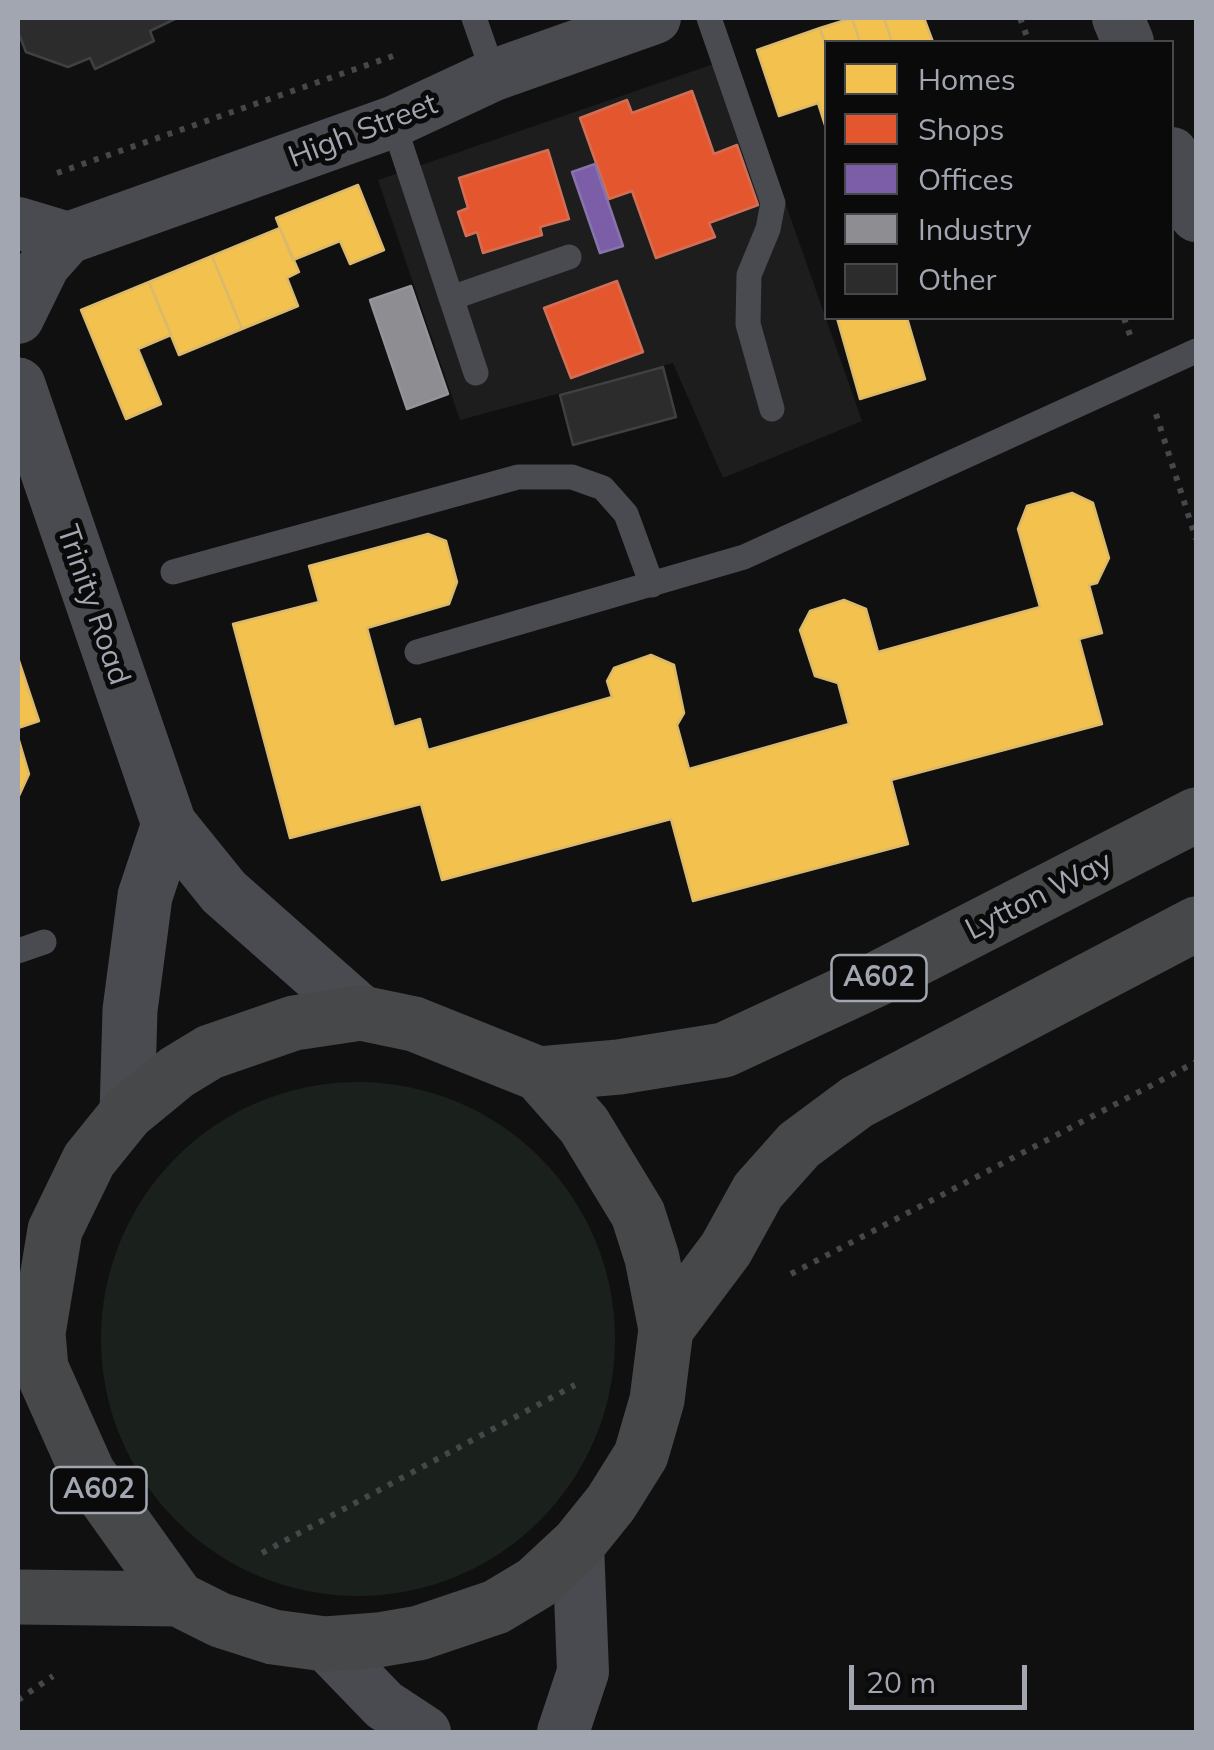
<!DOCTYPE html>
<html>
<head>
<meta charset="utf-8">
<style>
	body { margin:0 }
	#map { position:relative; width:1214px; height:1750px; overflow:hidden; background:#101010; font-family:Mulish,sans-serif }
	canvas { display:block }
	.frame { position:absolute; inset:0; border:20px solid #a1a6b1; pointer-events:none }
	.legend { position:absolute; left:824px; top:40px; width:350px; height:280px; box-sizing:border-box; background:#0a0a0b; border:2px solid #46484d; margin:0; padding:12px 18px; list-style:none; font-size:30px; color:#a1a6b1 }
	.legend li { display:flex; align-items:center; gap:20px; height:50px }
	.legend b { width:50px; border:2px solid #46484d }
	.scale { position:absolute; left:849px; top:1665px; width:178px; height:45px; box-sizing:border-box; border:5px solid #a1a6b1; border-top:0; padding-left:12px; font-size:30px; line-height:35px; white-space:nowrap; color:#a1a6b1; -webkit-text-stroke:8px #0a0a0b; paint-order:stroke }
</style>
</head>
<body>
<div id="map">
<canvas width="1214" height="1750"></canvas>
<div class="frame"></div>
<ul class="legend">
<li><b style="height:28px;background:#f2c14e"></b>Homes</li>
<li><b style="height:28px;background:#e4572e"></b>Shops</li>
<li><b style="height:28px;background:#7b5ea7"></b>Offices</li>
<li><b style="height:28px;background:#8d8d92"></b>Industry</li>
<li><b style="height:28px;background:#2c2c2c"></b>Other</li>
</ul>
<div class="scale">20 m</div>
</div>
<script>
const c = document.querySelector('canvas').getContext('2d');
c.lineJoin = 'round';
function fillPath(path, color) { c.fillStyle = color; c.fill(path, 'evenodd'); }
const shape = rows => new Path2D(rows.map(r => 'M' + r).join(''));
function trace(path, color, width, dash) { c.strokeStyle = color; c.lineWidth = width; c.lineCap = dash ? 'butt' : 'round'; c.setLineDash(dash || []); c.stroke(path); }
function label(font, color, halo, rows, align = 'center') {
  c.font = font + ' Mulish,sans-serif'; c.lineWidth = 10; c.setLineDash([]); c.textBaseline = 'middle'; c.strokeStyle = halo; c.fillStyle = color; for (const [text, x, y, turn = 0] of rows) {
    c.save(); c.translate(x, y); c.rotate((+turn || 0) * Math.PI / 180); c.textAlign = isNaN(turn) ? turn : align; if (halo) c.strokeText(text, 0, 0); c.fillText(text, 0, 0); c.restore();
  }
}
const built = shape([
	[734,57,862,421,723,478,673,363,460,420,378,180]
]);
const green = shape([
	'101 1339a257 257 0 1 1 514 0a257 257 0 1 1-514 0Z'
]);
const homes = shape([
	[852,18,884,18,892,42,860,42,852,18],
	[852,18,860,42,826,42,826,46,820,28,852,18],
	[884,18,924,18,933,42,892,42,884,18],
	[820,28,826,46,826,128,818,103,779,116,757,50,820,28],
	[358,185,384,250,350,264,340,241,293,260,276,218,358,185],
	[280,228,299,272,287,278,298,306,242,329,212,256,280,228],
	[212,256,242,329,179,355,149,282,212,256],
	[149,282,171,335,138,349,161,404,126,419,81,310,149,282],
	[837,318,907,318,925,379,860,399,837,318],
	[1072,493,1093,503,1109,558,1097,583,1089,585,1102,633,1079,639,1102,724,891,780,908,844,693,901,671,819,442,880,421,804,290,838,233,624,319,602,309,566,428,534,446,541,457,582,449,604,367,628,394,727,420,719,428,750,612,697,607,681,614,668,651,655,674,665,684,713,677,725,689,769,849,724,838,683,815,676,800,630,810,611,844,600,866,609,878,652,1040,607,1018,529,1027,506,1072,493],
	[18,658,39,721,18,728,18,658],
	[18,737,29,774,18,798,18,737]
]);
const shops = shape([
	[692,91,714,154,737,145,758,205,709,223,715,237,656,258,632,191,609,199,580,118,627,100,632,113,692,91],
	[548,150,569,219,540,227,542,235,483,253,477,232,466,236,458,212,468,208,459,178,548,150],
	[617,281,643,352,571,378,544,308,617,281]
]);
const offices = shape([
	[595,164,623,246,600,253,572,172,595,164]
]);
const industry = shape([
	[411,286,448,394,407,409,370,300,411,286]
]);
const building = shape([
	[18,18,177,18,150,31,154,41,95,69,90,58,68,67,26,52,18,32,18,18],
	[663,367,676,417,573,445,560,395,663,367]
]);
const path = shape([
	[1020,18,1029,42],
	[57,173,393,56],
	[1124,318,1130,335],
	[1156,414,1196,539],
	[791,1274,1196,1062],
	[262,1553,575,1385],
	[18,1700,53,1676]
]);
const service = shape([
	[474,18,494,75],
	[709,18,773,203,768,229,749,275,748,324,772,409],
	[393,122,476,373],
	[451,298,569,257],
	[173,572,518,477,572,477,603,488,626,514,652,585],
	[417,652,744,557,1196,351],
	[18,951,44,942]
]);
const minor = shape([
	[1118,18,1128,42],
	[1172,153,1196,216],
	[18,223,68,238],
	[18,318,44,265,68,238,393,122,494,75,655,18],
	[325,1644,384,1705,425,1732],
	[563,1732,583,1672,578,1544]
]);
const tertiary = shape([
	[18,385,169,824,224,892,361,1013],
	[127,1113,130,1010,145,896,169,824]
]);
const primary = shape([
	[539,1074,619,1067,724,1050,877,979,1196,815],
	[666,1329,726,1249,758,1191,799,1145,857,1102,1196,924],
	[18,1597,178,1599,220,1620,273,1637,325,1644,378,1640,419,1633,496,1607,536,1583,578,1544,611,1503,641,1455,657,1400,666,1329,652,1258,638,1214,584,1125,539,1074,414,1024,361,1013,294,1023,210,1052,177,1072,127,1113,89,1160,55,1230,38,1333,41,1368,88,1473,178,1599]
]);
const shields = [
	[879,978,95],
	[99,1490,95]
];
const shieldNames = [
	["A602",879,978],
	["A602",99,1490]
];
const streetNames = [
	["High Street",363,131,-21],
	["Trinity Road",93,605,71],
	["Lytton Way",1039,896,-27]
];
fillPath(built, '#1d1d1e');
fillPath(green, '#1a201b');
fillPath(homes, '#f2c14e');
trace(homes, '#dab96c', 2.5);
fillPath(shops, '#e4572e');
trace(shops, '#d06f55', 2.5);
fillPath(offices, '#7b5ea7');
trace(offices, '#8674aa', 2.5);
fillPath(industry, '#8d8d92');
trace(industry, '#93949b', 2.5);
fillPath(building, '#2c2c2c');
trace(building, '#3f4044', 2.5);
trace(path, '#46474a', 6, [5, 8]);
trace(service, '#4a4b50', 25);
trace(minor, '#4a4b50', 52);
trace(tertiary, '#4a4b50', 55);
trace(primary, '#47484a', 55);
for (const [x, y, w] of shields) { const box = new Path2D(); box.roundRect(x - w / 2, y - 23, w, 46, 8); c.fillStyle = '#0a0a0b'; c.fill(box); trace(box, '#a1a6b1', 2.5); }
label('bold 28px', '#a1a6b1', null, shieldNames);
label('30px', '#a1a6b1', '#0a0a0b', streetNames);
</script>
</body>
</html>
